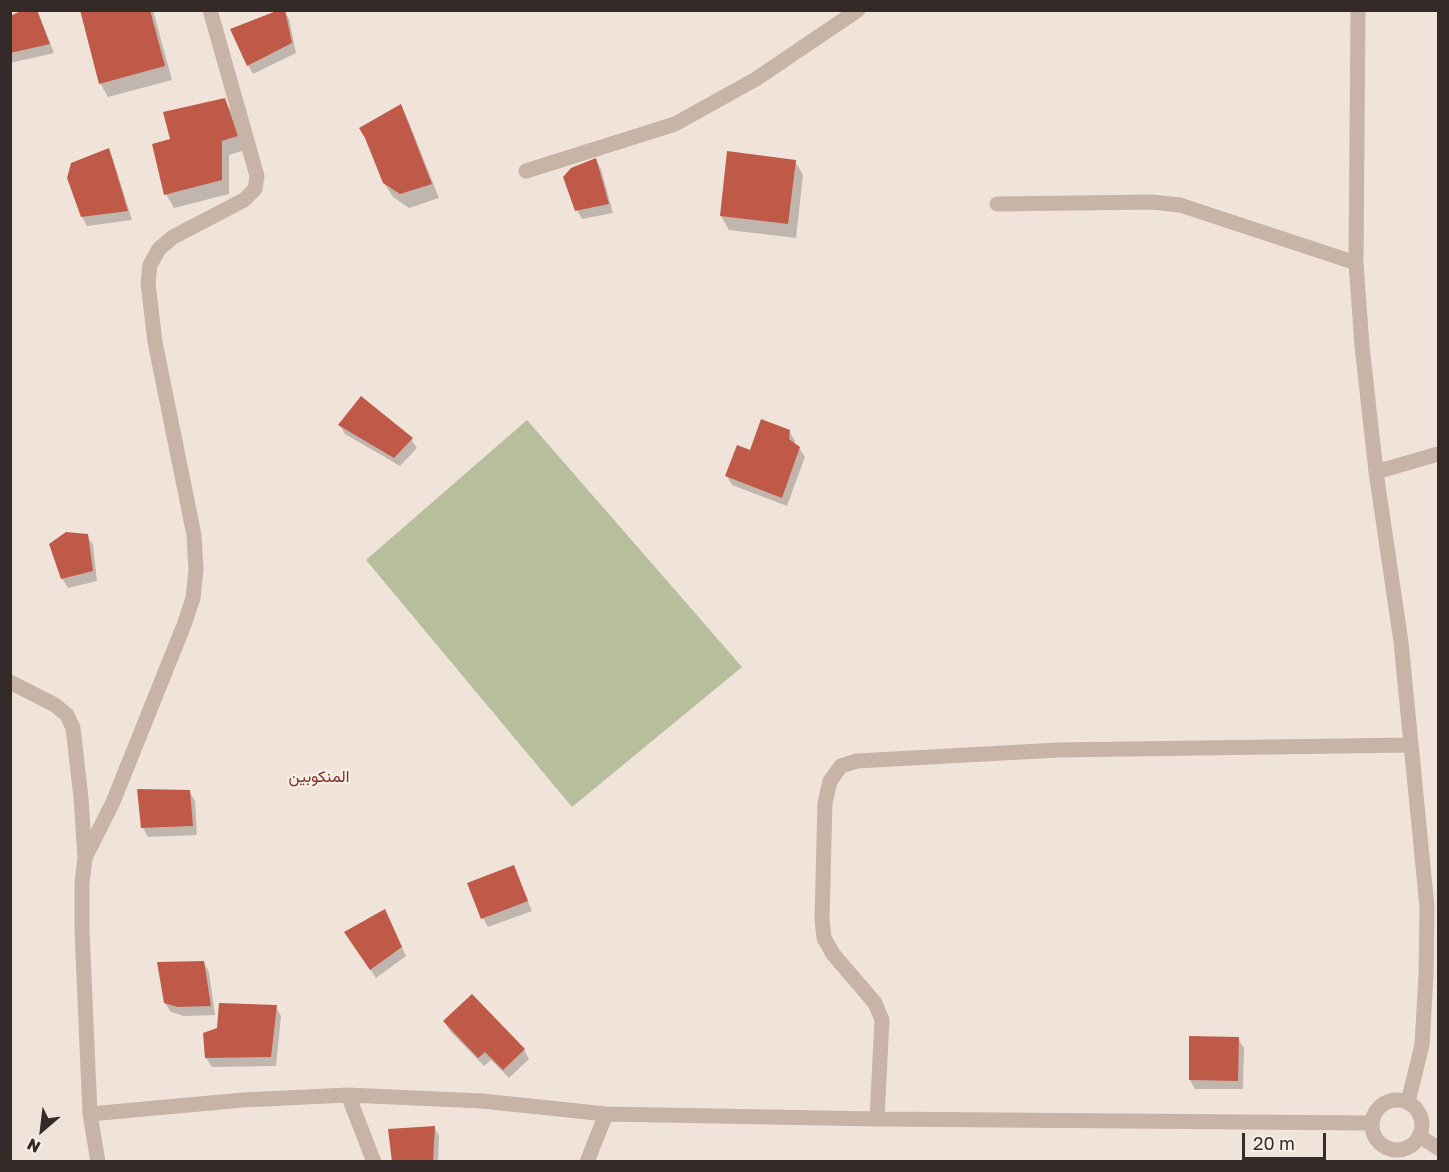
<!DOCTYPE html>
<html>
<head>
<meta charset="utf-8">
<style>
	body { margin:0 }
	#map { position:relative; width:1449px; height:1172px; overflow:hidden; background:#f0e4da; font-family:"Golos Text",sans-serif }
	canvas { display:block }
	.frame { position:absolute; inset:0; border:12px solid #342a27; pointer-events:none }
	.north { position:absolute; left:12px; top:1100px; width:60px; height:60px; -webkit-text-stroke:4px #f8eee6; paint-order:stroke; rotate:208deg; font-size:16px; font-weight:700; line-height:24px; text-align:center; color:#342a27 }
	.north::after { content:''; display:block; margin:auto; width:21px; height:27px; background:#342a27; clip-path:polygon(50% 0,100% 100%,50% 72%,0 100%) }
	.scale { position:absolute; left:1242px; top:1133px; width:84px; height:27px; box-sizing:border-box; border:3px solid #342a27; border-top:0; padding-left:8px; font-size:18px; line-height:21px; white-space:nowrap; color:#342a27; -webkit-text-stroke:4px #f8eee6; paint-order:stroke }
</style>
</head>
<body>
<div id="map">
<canvas width="1449" height="1172"></canvas>
<div class="frame"></div>
<div class="north">N</div>
<div class="scale">20 m</div>
</div>
<script>
const c = document.querySelector('canvas').getContext('2d');
c.lineJoin = 'round';
function fillPath(path, color) { c.fillStyle = color; c.fill(path, 'evenodd'); }
const shape = rows => new Path2D(rows.map(r => 'M' + r).join(''));
function trace(path, color, width, dash) { c.strokeStyle = color; c.lineWidth = width; c.lineCap = dash ? 'butt' : 'round'; c.setLineDash(dash || []); c.stroke(path); }
function label(font, color, halo, rows, align = 'center') {
  c.font = font + ' "Golos Text",Vazirmatn,sans-serif'; c.lineWidth = 4.5; c.setLineDash([]); c.textBaseline = 'middle'; c.strokeStyle = halo; c.fillStyle = color; for (const [text, x, y, turn = 0] of rows) {
    c.save(); c.translate(x, y); c.rotate((+turn || 0) * Math.PI / 180); c.textAlign = isNaN(turn) ? turn : align; if (halo) c.strokeText(text, 0, 0); c.fillText(text, 0, 0); c.restore();
  }
}
const green = shape([
	[527,420,742,667,572,807,366,560]
]);
const shadow = shape([
	[37,10,54,53,10,63,10,18],
	[81,10,153,10,172,80,108,97,100,83],
	[284,10,289,19,296,53,253,74,248,65],
	[224,99,232,113,245,150,229,155,229,194,174,208,166,194,172,140],
	[401,106,408,120,439,198,409,208,393,197,384,183],
	[108,150,113,159,132,220,87,226,82,217],
	[596,160,601,169,613,213,582,219,577,210],
	[795,161,803,175,796,238,729,230,721,216],
	[340,425,411,439,417,448,400,466,345,434],
	[789,431,795,441,794,445,799,448,805,457,787,506,732,485,727,476,751,452],
	[87,536,93,545,97,581,68,588,62,578],
	[189,791,195,801,197,835,148,837,143,828],
	[513,867,532,911,488,927,483,918],
	[389,919,406,956,376,978,352,942],
	[204,963,209,972,215,1015,184,1016,171,1012,165,1003],
	[276,1007,281,1016,276,1066,212,1067,206,1058,205,1034],
	[445,1022,524,1050,529,1059,509,1078,491,1060,484,1066,450,1031],
	[1238,1039,1244,1048,1243,1089,1195,1089,1190,1080],
	[434,1127,439,1136,438,1162,393,1162]
]);
const building = shape([
	[23,10,37,10,50,44,10,53,10,16],
	[80,10,150,10,165,66,99,84],
	[279,10,285,10,292,43,247,66,230,29],
	[225,98,238,136,222,141,222,180,164,195,152,144,170,139,163,112],
	[401,104,432,184,400,194,383,183,365,138,359,128],
	[109,148,128,211,81,217,67,178,71,163],
	[727,151,796,160,788,224,720,216],
	[596,158,609,204,575,211,563,177,571,168],
	[361,396,413,438,394,458,338,425],
	[761,419,790,430,789,439,800,447,782,498,725,476,737,445,750,450],
	[66,532,88,534,93,571,61,579,49,544],
	[137,789,190,790,193,826,141,828],
	[514,865,528,901,481,919,467,883],
	[385,909,402,947,370,970,344,932],
	[204,961,211,1006,178,1007,164,1003,157,962],
	[472,994,525,1049,503,1070,485,1052,478,1058,443,1021],
	[219,1003,277,1005,271,1057,205,1058,203,1033,217,1028],
	[1189,1036,1239,1037,1238,1081,1189,1080],
	[435,1126,433,1162,392,1162,388,1129]
]);
const minor = shape([
	[1358,10,1356,263,1362,346,1376,472,1401,642,1427,907,1426,975,1422,1045,1408,1102],
	[526,171,675,124,756,79,858,10],
	[997,204,1152,202,1180,205,1356,263],
	[1376,472,1438,454],
	[10,682,55,705,67,715,73,728,81,798,85,858],
	[348,1095,374,1162],
	'1372 1125a25 25 0 1 1 50 0a25 25 0 1 1-50 0Z',
	[90,1114,243,1100,348,1095,482,1101,606,1114,877,1119,1372,1123],
	[877,1119,882,1020,875,1003,833,954,824,938,822,919,825,803,830,781,841,766,857,761,1058,750,1411,745],
	[1419,1136,1438,1148],
	[98,1162,90,1114,82,931,82,883,85,858,113,802,184,625,193,598,196,570,194,535,155,342,148,283,150,265,159,249,173,237,244,200,255,189,257,176,210,10],
	[587,1162,606,1114]
]);
const neighbourhoodNames = [
	["المنكوبين",319,777]
];
fillPath(green, '#b6be9b');
fillPath(shadow, '#0003');
fillPath(building, '#c05a48');
trace(minor, '#c8b3a7', 15);
label('16px', '#7f3124', '#f8eee6', neighbourhoodNames);
</script>
</body>
</html>
